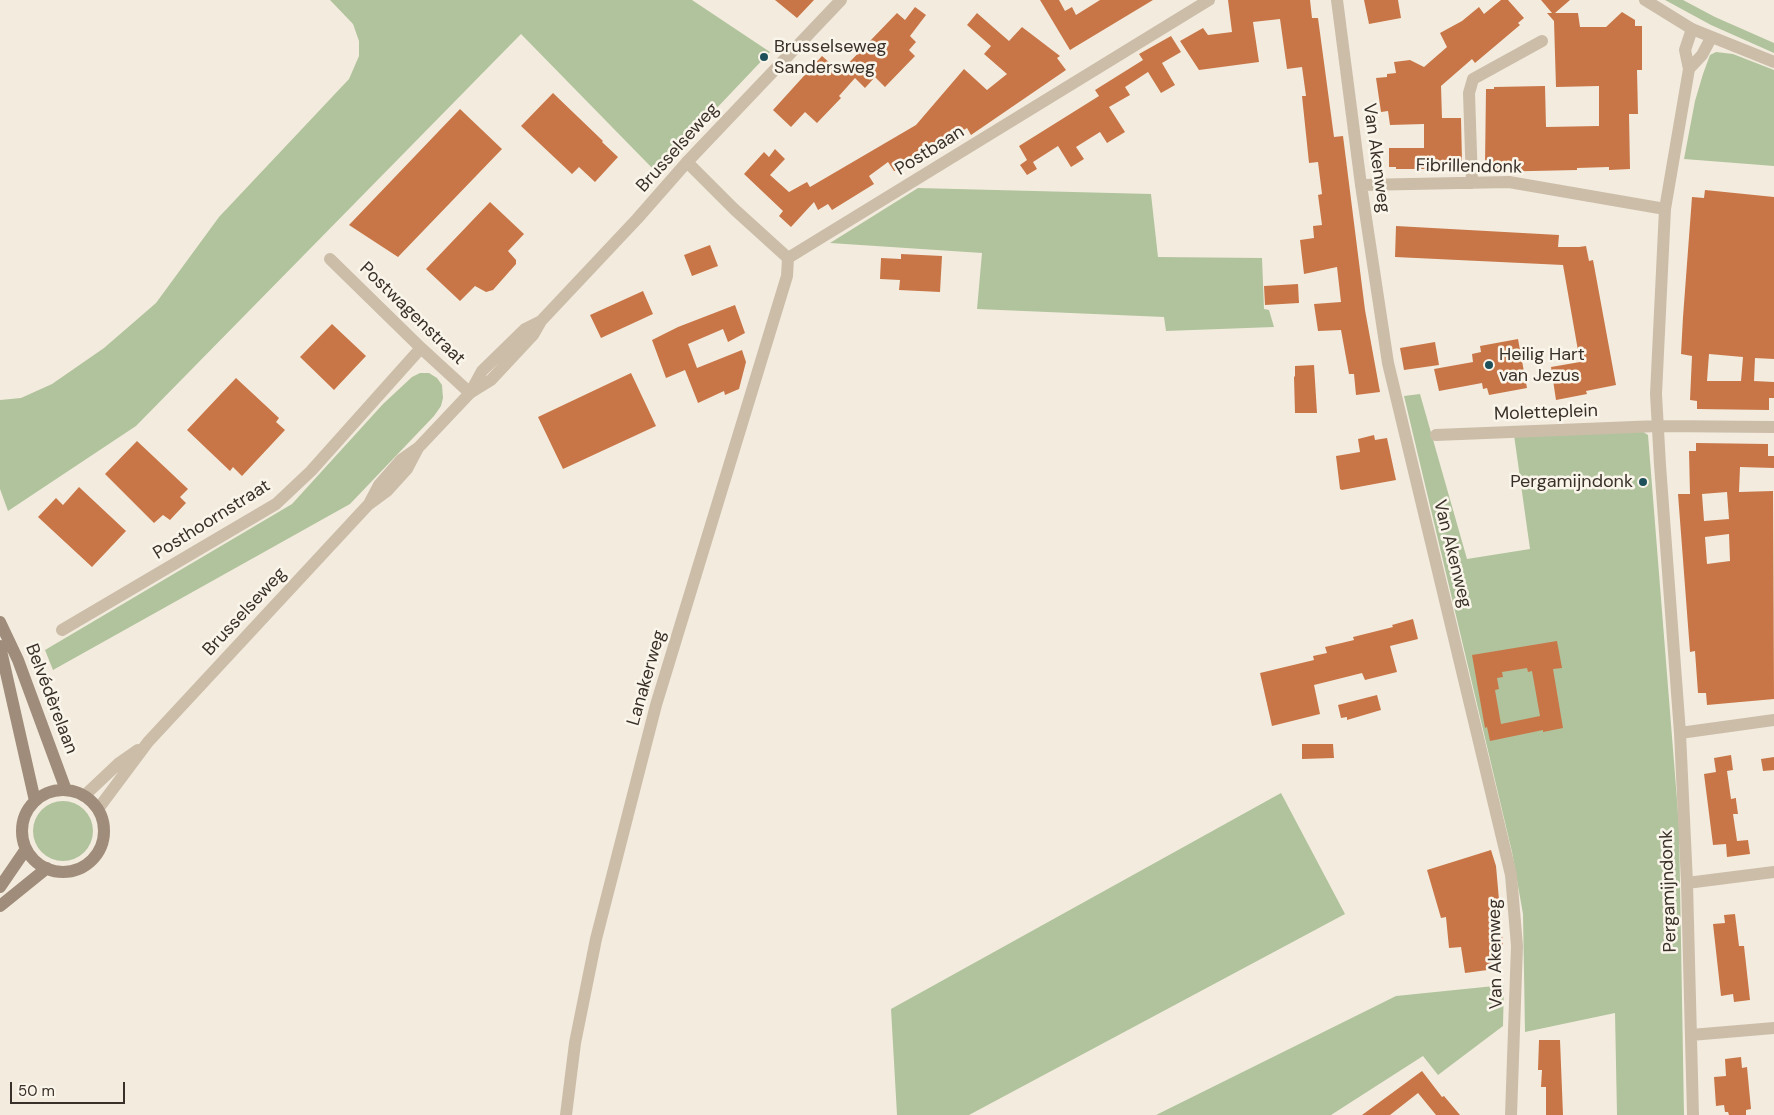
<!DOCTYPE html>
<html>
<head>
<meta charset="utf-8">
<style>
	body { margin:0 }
	#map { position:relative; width:1774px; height:1115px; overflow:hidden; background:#f3ecde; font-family:"DM Sans",sans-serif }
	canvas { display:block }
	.scale { position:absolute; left:10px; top:1082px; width:115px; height:22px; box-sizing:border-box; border:2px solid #393029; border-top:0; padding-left:6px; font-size:15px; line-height:18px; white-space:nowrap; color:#393029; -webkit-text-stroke:4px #faf5ea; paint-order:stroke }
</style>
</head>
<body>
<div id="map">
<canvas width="1774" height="1115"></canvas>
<div class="scale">50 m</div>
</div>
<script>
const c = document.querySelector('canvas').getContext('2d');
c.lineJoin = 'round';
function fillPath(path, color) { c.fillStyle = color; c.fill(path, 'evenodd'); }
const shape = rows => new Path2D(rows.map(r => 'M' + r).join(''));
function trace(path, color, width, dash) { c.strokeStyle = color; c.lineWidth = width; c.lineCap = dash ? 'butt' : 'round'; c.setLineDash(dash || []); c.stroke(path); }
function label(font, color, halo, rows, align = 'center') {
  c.font = font + ' "DM Sans",sans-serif'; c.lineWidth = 5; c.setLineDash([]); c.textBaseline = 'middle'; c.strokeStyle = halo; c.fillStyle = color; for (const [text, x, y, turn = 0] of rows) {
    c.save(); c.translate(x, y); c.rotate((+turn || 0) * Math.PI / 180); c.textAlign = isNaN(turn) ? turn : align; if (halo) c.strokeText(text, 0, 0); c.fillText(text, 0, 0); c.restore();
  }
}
const green = shape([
	[330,0,692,0,770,52,656,172,521,34,136,426,8,511,0,489,0,400,21,398,52,384,104,348,156,303,219,217,349,79,359,56,359,41,353,24],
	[1665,0,1683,0,1715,17,1774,43,1774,53,1711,25],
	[1716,52,1733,54,1774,70,1774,166,1684,159,1695,101,1703,74,1710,55],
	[918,188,1151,194,1158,257,1262,258,1264,309,1269,310,1274,327,1166,331,1164,317,977,309,982,253,830,243],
	[420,373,429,373,437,378,442,385,443,398,441,406,434,416,350,504,53,670,45,650,292,504,383,404,412,377],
	[1420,394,1467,559,1530,549,1514,435,1640,430,1648,435,1679,825,1684,1115,1617,1115,1615,1013,1525,1032,1523,914,1512,852,1404,396],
	[1281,793,1345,914,969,1115,897,1115,891,1009],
	'33 831a30 30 0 1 1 60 0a30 30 0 1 1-60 0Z',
	[1504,985,1503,1026,1438,1075,1423,1056,1331,1115,1156,1115,1396,996]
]);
const building = shape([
	[775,0,814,0,797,18],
	[1040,0,1059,0,1065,11,1072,7,1076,15,1100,0,1153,0,1070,50],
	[1228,0,1310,0,1312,18,1318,18,1334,137,1343,136,1365,310,1380,392,1356,395,1354,374,1349,374,1341,330,1318,331,1314,304,1341,302,1337,267,1304,274,1300,240,1314,238,1313,226,1322,225,1318,195,1322,194,1318,162,1309,163,1302,96,1306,96,1302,67,1287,69,1280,19,1253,22,1259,62,1199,70,1180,41,1203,28,1208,35,1232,32],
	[1364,0,1398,0,1401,18,1369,24],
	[1501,0,1508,0,1524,18,1518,23,1520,25,1475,63,1472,59,1441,86,1442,118,1461,118,1462,161,1454,161,1454,163,1426,164,1426,169,1396,169,1396,167,1389,167,1389,148,1424,148,1424,124,1390,125,1388,111,1381,112,1376,78,1387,77,1387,74,1396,73,1394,62,1410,60,1424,67,1447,47,1440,33,1462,21,1479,7,1484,14],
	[1541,0,1570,0,1555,13,1578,13,1580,27,1606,27,1622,12,1635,20,1635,26,1642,26,1642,70,1637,70,1638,114,1629,114,1630,169,1609,170,1609,167,1577,168,1577,170,1487,172,1487,164,1485,164,1486,89,1494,89,1494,87,1545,86,1546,127,1599,126,1599,86,1556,87,1554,21,1547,13,1552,13],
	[915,7,926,15,910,36,916,42,909,50,915,56,885,87,875,77,865,88,855,78,839,96,841,98,817,123,805,112,791,127,773,110,822,56,840,72,897,13,905,20],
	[977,13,1009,41,1022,27,1060,56,1057,58,1066,70,971,135,967,128,896,171,894,171,888,162,869,176,874,184,832,210,828,204,818,210,814,202,791,227,779,216,783,211,744,174,764,152,769,157,775,149,785,159,770,175,789,192,807,182,810,187,916,125,964,69,987,90,1007,74,984,54,991,46,967,25],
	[1171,36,1181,52,1162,63,1175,85,1161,93,1148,72,1125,87,1130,95,1109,107,1125,132,1107,143,1100,132,1076,147,1084,159,1071,167,1058,146,1033,162,1037,169,1027,175,1020,165,1027,160,1019,146,1099,96,1095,90,1143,60,1139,54],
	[553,93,603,141,602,142,618,157,595,182,579,167,572,174,521,126],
	[460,109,502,149,398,257,349,225],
	[1705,190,1774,197,1774,359,1755,358,1754,381,1774,382,1774,398,1769,398,1769,410,1697,409,1697,401,1690,400,1692,356,1681,354,1683,317,1692,197,1704,198],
	[1709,354,1743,357,1741,381,1707,381],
	[490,202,524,234,508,251,516,260,516,264,493,290,486,292,475,286,460,301,426,269],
	[1396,226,1559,235,1558,247,1579,247,1586,246,1589,261,1593,260,1616,385,1586,391,1587,394,1556,400,1551,367,1580,362,1563,265,1395,257],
	[710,245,718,266,692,276,684,255],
	[901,254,942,256,940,292,899,290,900,280,880,279,881,258,901,259],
	[1298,284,1299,303,1265,305,1264,286],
	[643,291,653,314,601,338,590,315],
	[735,305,745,333,728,342,723,329,688,344,697,368,742,350,746,362,739,389,725,395,724,391,698,403,685,370,666,378,652,340,678,327],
	[332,324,366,356,334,390,300,357],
	[1518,339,1527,388,1489,395,1487,388,1483,389,1482,383,1439,391,1434,369,1473,362,1472,354,1481,352,1480,346],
	[1435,342,1439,365,1404,370,1400,348],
	[1314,365,1317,413,1295,413,1294,377,1295,376,1295,366],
	[631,373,656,426,563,469,538,417],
	[236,378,279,418,276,422,285,430,242,476,233,467,230,471,187,430],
	[1374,435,1375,440,1387,438,1396,480,1342,490,1340,489,1336,456,1360,452,1358,439],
	[137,441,188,489,180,497,186,503,170,520,163,515,154,523,105,474],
	[1696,443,1768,444,1768,456,1774,456,1774,468,1740,467,1739,492,1773,491,1774,699,1707,705,1706,693,1698,693,1695,651,1690,652,1678,494,1690,494,1689,451,1696,451],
	[1727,492,1729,519,1704,521,1702,494],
	[1729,534,1730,561,1707,564,1705,537],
	[79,487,126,531,92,567,38,517,56,498,63,505],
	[1413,619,1418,639,1390,646,1397,672,1365,680,1362,673,1314,685,1320,714,1272,726,1260,673,1314,660,1313,656,1327,653,1325,647,1354,640,1353,637,1393,627,1392,625],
	[1557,641,1562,668,1553,669,1563,728,1543,732,1543,730,1490,741,1487,727,1485,728,1472,655],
	[1527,668,1528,672,1532,671,1540,716,1501,724,1495,690,1499,689,1497,678,1503,677,1502,672],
	[1377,695,1381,710,1347,720,1347,717,1341,718,1338,705],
	[1302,744,1333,744,1334,758,1302,759],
	[1731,755,1733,770,1727,771,1731,799,1736,798,1736,800,1738,814,1733,814,1737,841,1748,840,1750,854,1727,857,1726,844,1713,845,1704,774,1716,772,1714,758],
	[1774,757,1774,770,1763,771,1761,759],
	[1491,850,1496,866,1503,945,1492,946,1495,969,1465,973,1461,947,1449,948,1446,917,1441,918,1427,870],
	[1735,914,1739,946,1744,946,1750,1000,1734,1002,1733,994,1721,996,1713,924,1725,923,1724,915],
	[1539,1040,1560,1040,1563,1115,1546,1115,1546,1087,1541,1087,1542,1070,1538,1070],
	[1741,1057,1742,1068,1747,1067,1751,1109,1746,1110,1746,1115,1729,1115,1728,1112,1725,1112,1724,1105,1716,1106,1714,1077,1726,1076,1725,1059],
	[1422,1071,1442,1097,1444,1096,1460,1115,1436,1115,1418,1093,1390,1115,1362,1115]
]);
const minor = shape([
	[1337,0,1361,185,1388,363,1511,875,1517,946,1511,1115],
	[1692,29,1685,50,1689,69,1665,209,1656,394,1660,465,1680,733,1687,883,1693,1115],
	[1689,69,1702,55,1711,38],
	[687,162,734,209,788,258],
	[1472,183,1469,93,1473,79,1542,41],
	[1361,185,1509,182,1665,209],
	[788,258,1209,0],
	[330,259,421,348,470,393],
	[1436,435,1658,426,1774,427],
	[62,630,276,504,311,471,421,348],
	[1680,733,1774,720],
	[1687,883,1774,872],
	[1691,1035,1774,1028],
	[566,1115,575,1043,596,939,656,705,787,276,788,258]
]);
const tertiary = shape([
	[1645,0,1692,29,1774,62],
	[470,393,491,380,533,335,541,321,637,219,687,162,841,0],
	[370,502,379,485,401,460,418,448,470,393,482,371,525,329,541,321],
	[84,796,118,764,138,750],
	[98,809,148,742,368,505,387,491,407,469,418,448]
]);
const secondary = shape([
	[0,622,18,660,66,790],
	[0,646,35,801],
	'22 831a41 41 0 1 1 82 0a41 41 0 1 1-82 0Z',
	[0,887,26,849],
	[0,906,47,868]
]);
const markers = [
	[764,57,5,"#1d505b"],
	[1489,365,5,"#1d505b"],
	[1643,482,5,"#1d505b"]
];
const poiNames = [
	["Brusselseweg",774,47],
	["Sandersweg",774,68],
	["Heilig Hart",1499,355],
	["van Jezus",1499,376],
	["Pergamijndonk",1633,482,"right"]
];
const streetNames = [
	["Brusselseweg",678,148,-48],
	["Postbaan",930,151,-32],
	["Van Akenweg",1376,158,82],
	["Fibrillendonk",1469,167,1],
	["Postwagenstraat",412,314,44],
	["Moletteplein",1546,413,-2],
	["Posthoornstraat",212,520,-32],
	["Van Akenweg",1452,554,76],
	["Brusselseweg",245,612,-47],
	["Lanakerweg",647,678,-74],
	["Belvédèrelaan",51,699,69],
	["Pergamijndonk",1669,891,-92],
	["Van Akenweg",1496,954,-91]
];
fillPath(green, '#b1c39d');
fillPath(building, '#c87647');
trace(minor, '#ccbda9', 12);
trace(tertiary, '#ccbda9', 12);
trace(secondary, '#a08c7a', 12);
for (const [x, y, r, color] of markers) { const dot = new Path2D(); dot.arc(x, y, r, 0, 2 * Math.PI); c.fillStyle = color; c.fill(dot); trace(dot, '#faf5ea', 2); }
label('18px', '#393029', '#faf5ea', poiNames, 'left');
label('18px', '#393029', '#faf5ea', streetNames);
</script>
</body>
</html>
